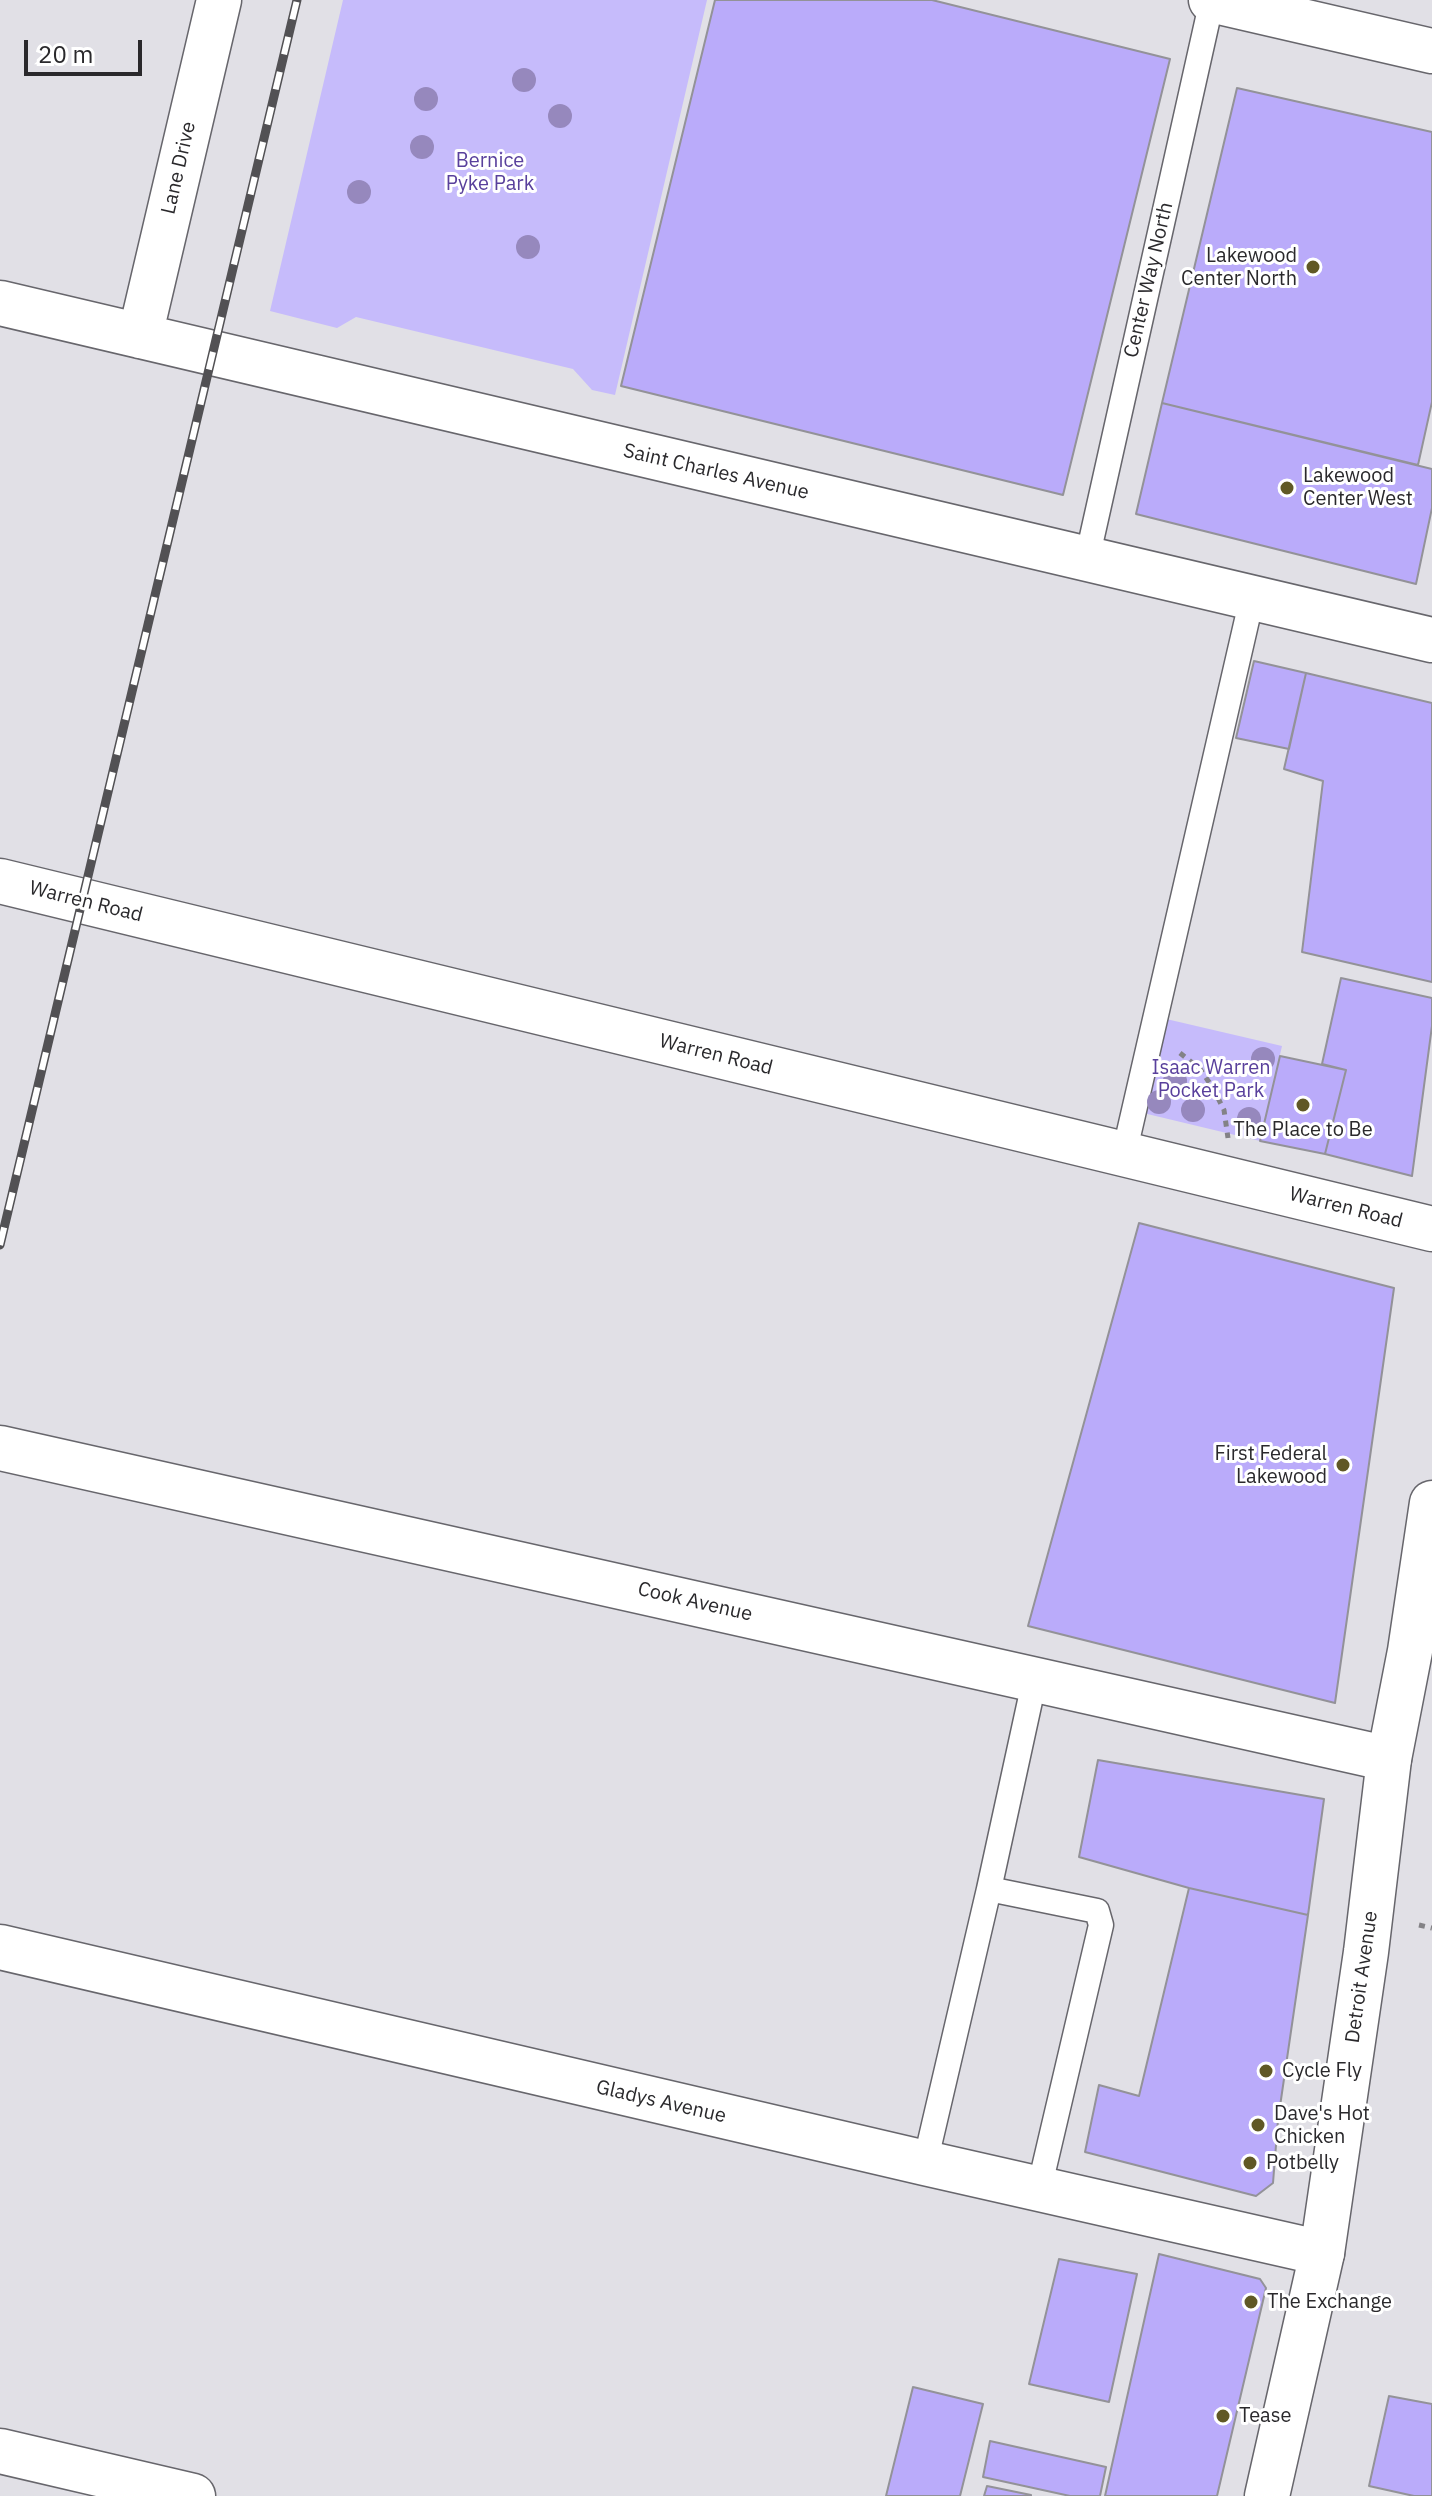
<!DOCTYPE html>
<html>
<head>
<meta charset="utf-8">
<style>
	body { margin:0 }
	#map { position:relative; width:1432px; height:2496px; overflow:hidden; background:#e1e0e6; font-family:"IBM Plex Sans",sans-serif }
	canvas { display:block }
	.scale { position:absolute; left:24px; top:40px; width:118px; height:36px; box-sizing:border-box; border:4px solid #2a292c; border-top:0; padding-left:10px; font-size:24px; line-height:28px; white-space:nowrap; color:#2a292c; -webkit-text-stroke:6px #fff; paint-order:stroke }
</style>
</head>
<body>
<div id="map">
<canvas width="1432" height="2496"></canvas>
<div class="scale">20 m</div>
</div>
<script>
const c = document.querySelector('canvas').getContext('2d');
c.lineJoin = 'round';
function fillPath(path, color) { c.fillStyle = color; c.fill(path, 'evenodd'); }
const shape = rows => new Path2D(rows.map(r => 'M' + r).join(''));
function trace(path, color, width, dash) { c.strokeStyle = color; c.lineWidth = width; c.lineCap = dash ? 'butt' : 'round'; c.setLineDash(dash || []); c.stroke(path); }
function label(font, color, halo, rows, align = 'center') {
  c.font = font + ' "IBM Plex Sans",sans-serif'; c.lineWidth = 6; c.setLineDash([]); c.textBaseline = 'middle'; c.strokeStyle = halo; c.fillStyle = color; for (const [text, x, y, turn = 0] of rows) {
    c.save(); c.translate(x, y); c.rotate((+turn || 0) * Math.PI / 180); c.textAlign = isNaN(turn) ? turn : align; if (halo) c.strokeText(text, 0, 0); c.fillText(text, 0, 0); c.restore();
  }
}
const green = shape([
	[343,0,707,0,615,395,592,390,573,369,356,317,337,328,270,311],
	[1162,1018,1282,1046,1260,1141,1139,1112]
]);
const building = shape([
	[715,0,932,0,1170,59,1063,495,621,386,715,0],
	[1237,88,1432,132,1432,402,1418,465,1162,403,1237,88],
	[1162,403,1432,469,1432,508,1416,584,1136,514,1162,403],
	[1254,661,1306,673,1289,749,1236,738,1254,661],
	[1306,673,1432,703,1432,982,1302,952,1323,781,1284,769,1306,673],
	[1341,978,1432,998,1432,1026,1412,1176,1325,1154,1346,1070,1322,1064,1341,978],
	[1280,1056,1346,1070,1325,1154,1260,1141,1280,1056],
	[1139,1223,1394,1288,1335,1703,1028,1626,1139,1223],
	[1098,1760,1324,1799,1308,1915,1189,1888,1079,1857,1098,1760],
	[1189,1888,1308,1915,1278,2120,1273,2183,1256,2196,1085,2152,1099,2085,1139,2096,1189,1888],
	[1159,2254,1260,2279,1266,2288,1217,2496,1105,2496,1159,2254],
	[1059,2259,1137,2274,1109,2402,1029,2384,1059,2259],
	[913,2387,983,2404,960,2496,886,2496,913,2387],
	[1389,2396,1432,2404,1432,2496,1414,2496,1369,2486,1389,2396],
	[990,2441,1106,2467,1100,2496,1070,2496,983,2477,990,2441],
	[987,2486,1031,2495,1031,2496,984,2496,987,2486]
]);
const path = shape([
	[1180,1053,1200,1069,1213,1088,1224,1110,1228,1138],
	[1419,1925,1432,1928]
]);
const lane = shape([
	[1087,559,1212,0],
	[1124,1154,1252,598],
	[1035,1678,989,1889,1097,1911,1101,1925,1039,2189],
	[925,2163,989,1889]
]);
const street = shape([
	[1211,0,1432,51],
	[0,303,1432,640],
	[140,336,219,0],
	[0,1448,1389,1759],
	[0,1947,925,2163,1322,2253],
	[0,2451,193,2496]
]);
const secondary = shape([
	[0,881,1432,1229]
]);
const primary = shape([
	[1267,2496,1322,2253,1366,1952,1389,1759,1410,1651,1432,1503]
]);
const rail = shape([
	[0,1245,297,0]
]);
const trees = [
	[524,80],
	[426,99],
	[560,116],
	[422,147],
	[359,192],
	[528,247],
	[1263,1059],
	[1175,1081],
	[1159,1102],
	[1193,1110],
	[1249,1119]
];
const markers = [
	[1313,267,8,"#605825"],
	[1287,488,8,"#605825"],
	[1303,1105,8,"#605825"],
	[1343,1465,8,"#605825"],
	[1266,2071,8,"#605825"],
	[1258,2125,8,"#605825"],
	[1250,2163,8,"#605825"],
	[1251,2302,8,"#605825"],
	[1223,2416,8,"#605825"]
];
const parkNames = [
	["Bernice",490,161],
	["Pyke Park",490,184],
	["Isaac Warren",1211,1068],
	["Pocket Park",1211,1091]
];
const streetNames = [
	["Lane Drive",179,168,-77],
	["Center Way North",1149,280,-77],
	["Saint Charles Avenue",716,472,13],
	["Warren Road",86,902,14],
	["Warren Road",716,1055,14],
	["Warren Road",1346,1208,14],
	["Cook Avenue",695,1602,13],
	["Detroit Avenue",1362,1977,-82],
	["Gladys Avenue",661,2102,13]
];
const poiNames = [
	["Lakewood",1297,256,"right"],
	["Center North",1297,279,"right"],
	["Lakewood",1303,476],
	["Center West",1303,499],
	["The Place to Be",1303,1130,"center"],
	["First Federal",1327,1454,"right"],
	["Lakewood",1327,1477,"right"],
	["Cycle Fly",1282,2071],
	["Dave's Hot",1274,2114],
	["Chicken",1274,2137],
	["Potbelly",1266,2163],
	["The Exchange",1267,2302],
	["Tease",1239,2416]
];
fillPath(green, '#c6bbfb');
fillPath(building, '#baabfa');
trace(building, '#939298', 2);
trace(lane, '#67666c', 27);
trace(street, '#67666c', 47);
trace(secondary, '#67666c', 47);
trace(primary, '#67666c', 47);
trace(path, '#838286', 5, [6, 6]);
trace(lane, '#fff', 24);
trace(street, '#fff', 44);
trace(secondary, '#fff', 44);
trace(primary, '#fff', 44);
trace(rail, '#525154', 9);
trace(rail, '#fff', 6, [18]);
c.fillStyle = '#9688bd';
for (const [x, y] of trees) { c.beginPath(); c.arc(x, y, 12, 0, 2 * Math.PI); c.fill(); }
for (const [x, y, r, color] of markers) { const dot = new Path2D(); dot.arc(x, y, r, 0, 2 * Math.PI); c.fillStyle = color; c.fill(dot); trace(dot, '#fff', 3); }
label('20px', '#59409c', '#fff', parkNames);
label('20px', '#2a292c', '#fff', streetNames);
label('20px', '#2a292c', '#fff', poiNames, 'left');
</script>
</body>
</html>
